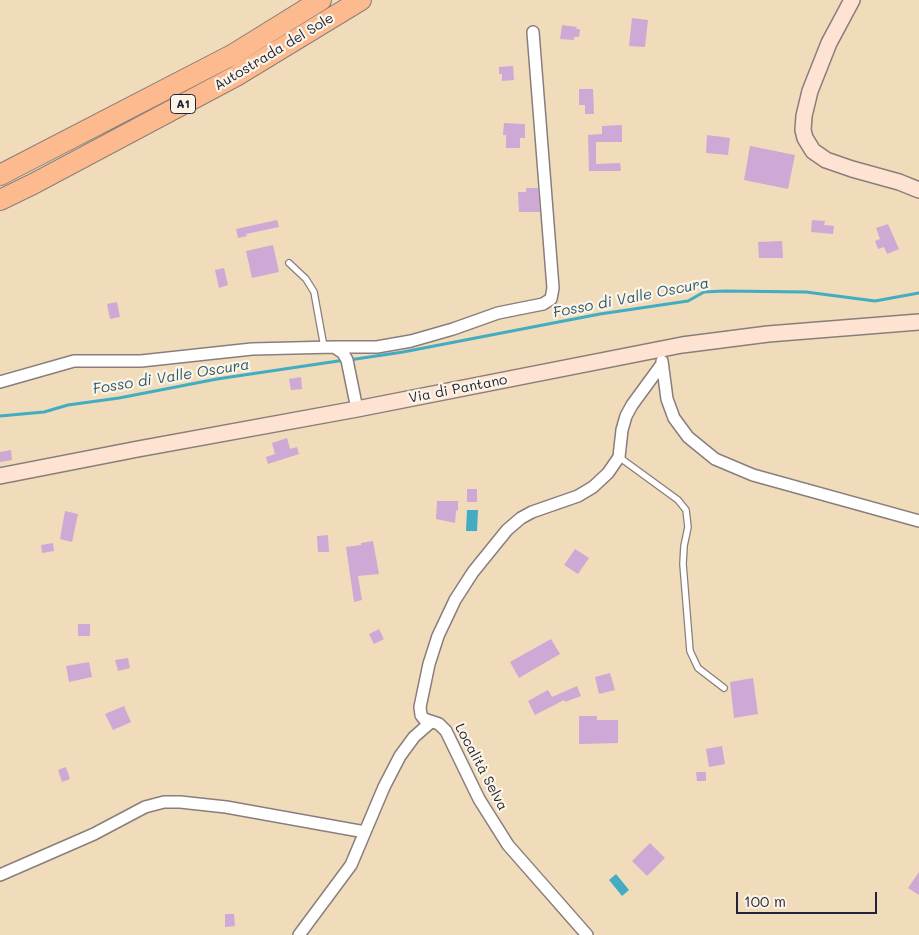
<!DOCTYPE html>
<html>
<head>
<meta charset="utf-8">
<style>
	body { margin:0 }
	#map { position:relative; width:919px; height:935px; overflow:hidden; background:#f0dbbb; font-family:Mali,sans-serif }
	canvas { display:block }
	.scale { position:absolute; left:736px; top:892px; width:141px; height:22px; box-sizing:border-box; border:2px solid #22223b; border-top:0; padding-left:6px; font-size:15px; line-height:18px; white-space:nowrap; color:#22223b; -webkit-text-stroke:4px #fcf5e5; paint-order:stroke }
</style>
</head>
<body>
<div id="map">
<canvas width="919" height="935"></canvas>
<div class="scale">100 m</div>
</div>
<script>
const c = document.querySelector('canvas').getContext('2d');
c.lineJoin = 'round';
function fillPath(path, color) { c.fillStyle = color; c.fill(path, 'evenodd'); }
const shape = rows => new Path2D(rows.map(r => 'M' + r).join(''));
function trace(path, color, width, dash) { c.strokeStyle = color; c.lineWidth = width; c.lineCap = dash ? 'butt' : 'round'; c.setLineDash(dash || []); c.stroke(path); }
function label(font, color, halo, rows, align = 'center') {
  c.font = font + ' Mali,sans-serif'; c.lineWidth = 4.5; c.setLineDash([]); c.textBaseline = 'middle'; c.strokeStyle = halo; c.fillStyle = color; for (const [text, x, y, turn = 0] of rows) {
    c.save(); c.translate(x, y); c.rotate((+turn || 0) * Math.PI / 180); c.textAlign = isNaN(turn) ? turn : align; if (halo) c.strokeText(text, 0, 0); c.fillText(text, 0, 0); c.restore();
  }
}
const water = shape([
	[467,510,478,510,477,531,466,531],
	[616,874,629,890,622,896,609,880]
]);
const stream = shape([
	[349,360,403,352,600,314,688,301,704,292,725,291,806,292,875,301,919,293],
	[0,416,44,412,68,405,119,398,217,379,345,360]
]);
const building = shape([
	[632,18,648,20,645,47,629,46],
	[562,25,577,27,576,29,580,29,579,37,574,37,574,40,560,39],
	[513,66,514,80,502,81,502,74,499,74,499,67],
	[579,89,593,89,594,114,585,114,585,105,579,105],
	[504,123,525,124,525,138,520,138,520,148,506,148,506,135,503,135],
	[622,125,622,142,596,142,596,164,620,163,621,171,589,171,588,135,602,134,602,126],
	[707,135,730,138,728,155,706,153],
	[750,146,795,155,788,189,744,180],
	[526,188,538,188,540,212,519,212,518,192,526,192],
	[277,220,279,227,246,234,247,236,238,238,236,229],
	[812,220,825,221,824,225,834,226,833,234,811,232],
	[888,224,899,249,887,254,884,247,878,249,875,241,880,239,876,228],
	[782,241,783,258,759,258,758,242],
	[273,245,279,272,252,278,246,251],
	[224,268,228,285,219,288,215,270],
	[117,302,120,317,110,319,107,304],
	[301,377,302,389,291,390,289,379],
	[287,438,290,449,297,447,299,454,268,464,266,457,275,454,272,443],
	[11,450,12,460,0,462,0,452],
	[467,489,477,489,477,502,467,502],
	[437,501,458,501,458,510,456,511,455,523,436,519],
	[65,511,78,514,72,542,60,539],
	[328,535,329,552,318,552,317,536],
	[373,541,379,574,358,576,362,600,354,602,346,547,361,545,361,543],
	[53,543,54,551,42,553,41,545],
	[575,549,589,558,578,574,564,565],
	[78,624,90,624,90,636,78,636],
	[379,629,384,639,374,644,369,634],
	[551,639,560,654,519,678,510,662],
	[128,658,130,668,118,671,115,660],
	[89,662,92,677,69,682,66,666],
	[610,673,615,690,599,694,595,677],
	[753,678,758,714,734,718,730,682],
	[577,686,581,696,565,702,564,700,535,715,528,701,548,690,552,697],
	[124,706,131,722,113,730,105,714],
	[579,716,597,716,597,720,618,720,618,743,579,744],
	[722,746,725,764,709,767,706,749],
	[66,767,70,779,62,782,58,770],
	[696,772,706,772,706,781,697,781],
	[650,843,665,858,647,876,632,861],
	[919,872,919,895,908,888],
	[225,914,234,914,235,926,225,927]
]);
const lane = shape([
	[289,263,306,279,314,292,324,347],
	[619,457,678,500,686,510,688,527,684,546,683,564,690,651,698,668,724,688]
]);
const street = shape([
	[334,347,377,347,411,341,453,329,498,313,543,304,551,299,553,288,533,32],
	[662,361,667,399,674,418,688,437,715,459,753,475,919,521],
	[0,382,74,361,141,361,252,349,334,347,343,353,347,360,357,409],
	[0,875,94,834,145,807,164,802,180,802,226,807,365,832],
	[299,935,351,865,384,787,400,756,414,737,431,722],
	[587,935,508,845,479,799,446,731,439,724,424,719,421,715,420,707,429,664,438,636,455,600,473,572,507,530,521,518,532,512,578,496,593,487,608,473,619,457,622,430,626,416,632,405,662,364]
]);
const secondary = shape([
	[852,0,829,43,810,91,804,116,803,130,805,138,813,151,826,160,852,169,899,182,919,190],
	[0,476,138,449,357,409,682,345,768,334,919,322]
]);
const highway = shape([
	[0,175,232,55,321,0],
	[0,200,33,184,236,76,361,0]
]);
const shields = [
	[183,104,25]
];
const shieldNames = [
	["A1",183,104]
];
const streetNames = [
	["Autostrada del Sole",274,52,-31],
	["Via di Pantano",458,389,-11],
	["Località Selva",481,767,62]
];
const waterNames = [
	["Fosso di Valle Oscura",631,298,-11],
	["Fosso di Valle Oscura",171,377,-9]
];
fillPath(water, '#42acc2');
trace(stream, '#42acc2', 3);
fillPath(building, '#cea9d5');
trace(lane, '#897e7b', 8);
trace(street, '#897e7b', 14);
trace(secondary, '#897e7b', 18);
trace(highway, '#897e7b', 22);
trace(lane, '#fff', 5.5);
trace(street, '#fff', 11);
trace(secondary, '#fee3d2', 15);
trace(highway, '#fcba8e', 20);
for (const [x, y, w] of shields) { const box = new Path2D(); box.roundRect(x - w / 2, y - 9.5, w, 19, 4); c.fillStyle = '#fcf5e5'; c.fill(box); trace(box, '#22223b', 1); }
label('bold 12px', '#22223b', null, shieldNames);
label('14px', '#22223b', '#fcf5e5', streetNames);
label('italic 15px', '#2f5971', '#fcf5e5', waterNames);
</script>
</body>
</html>
